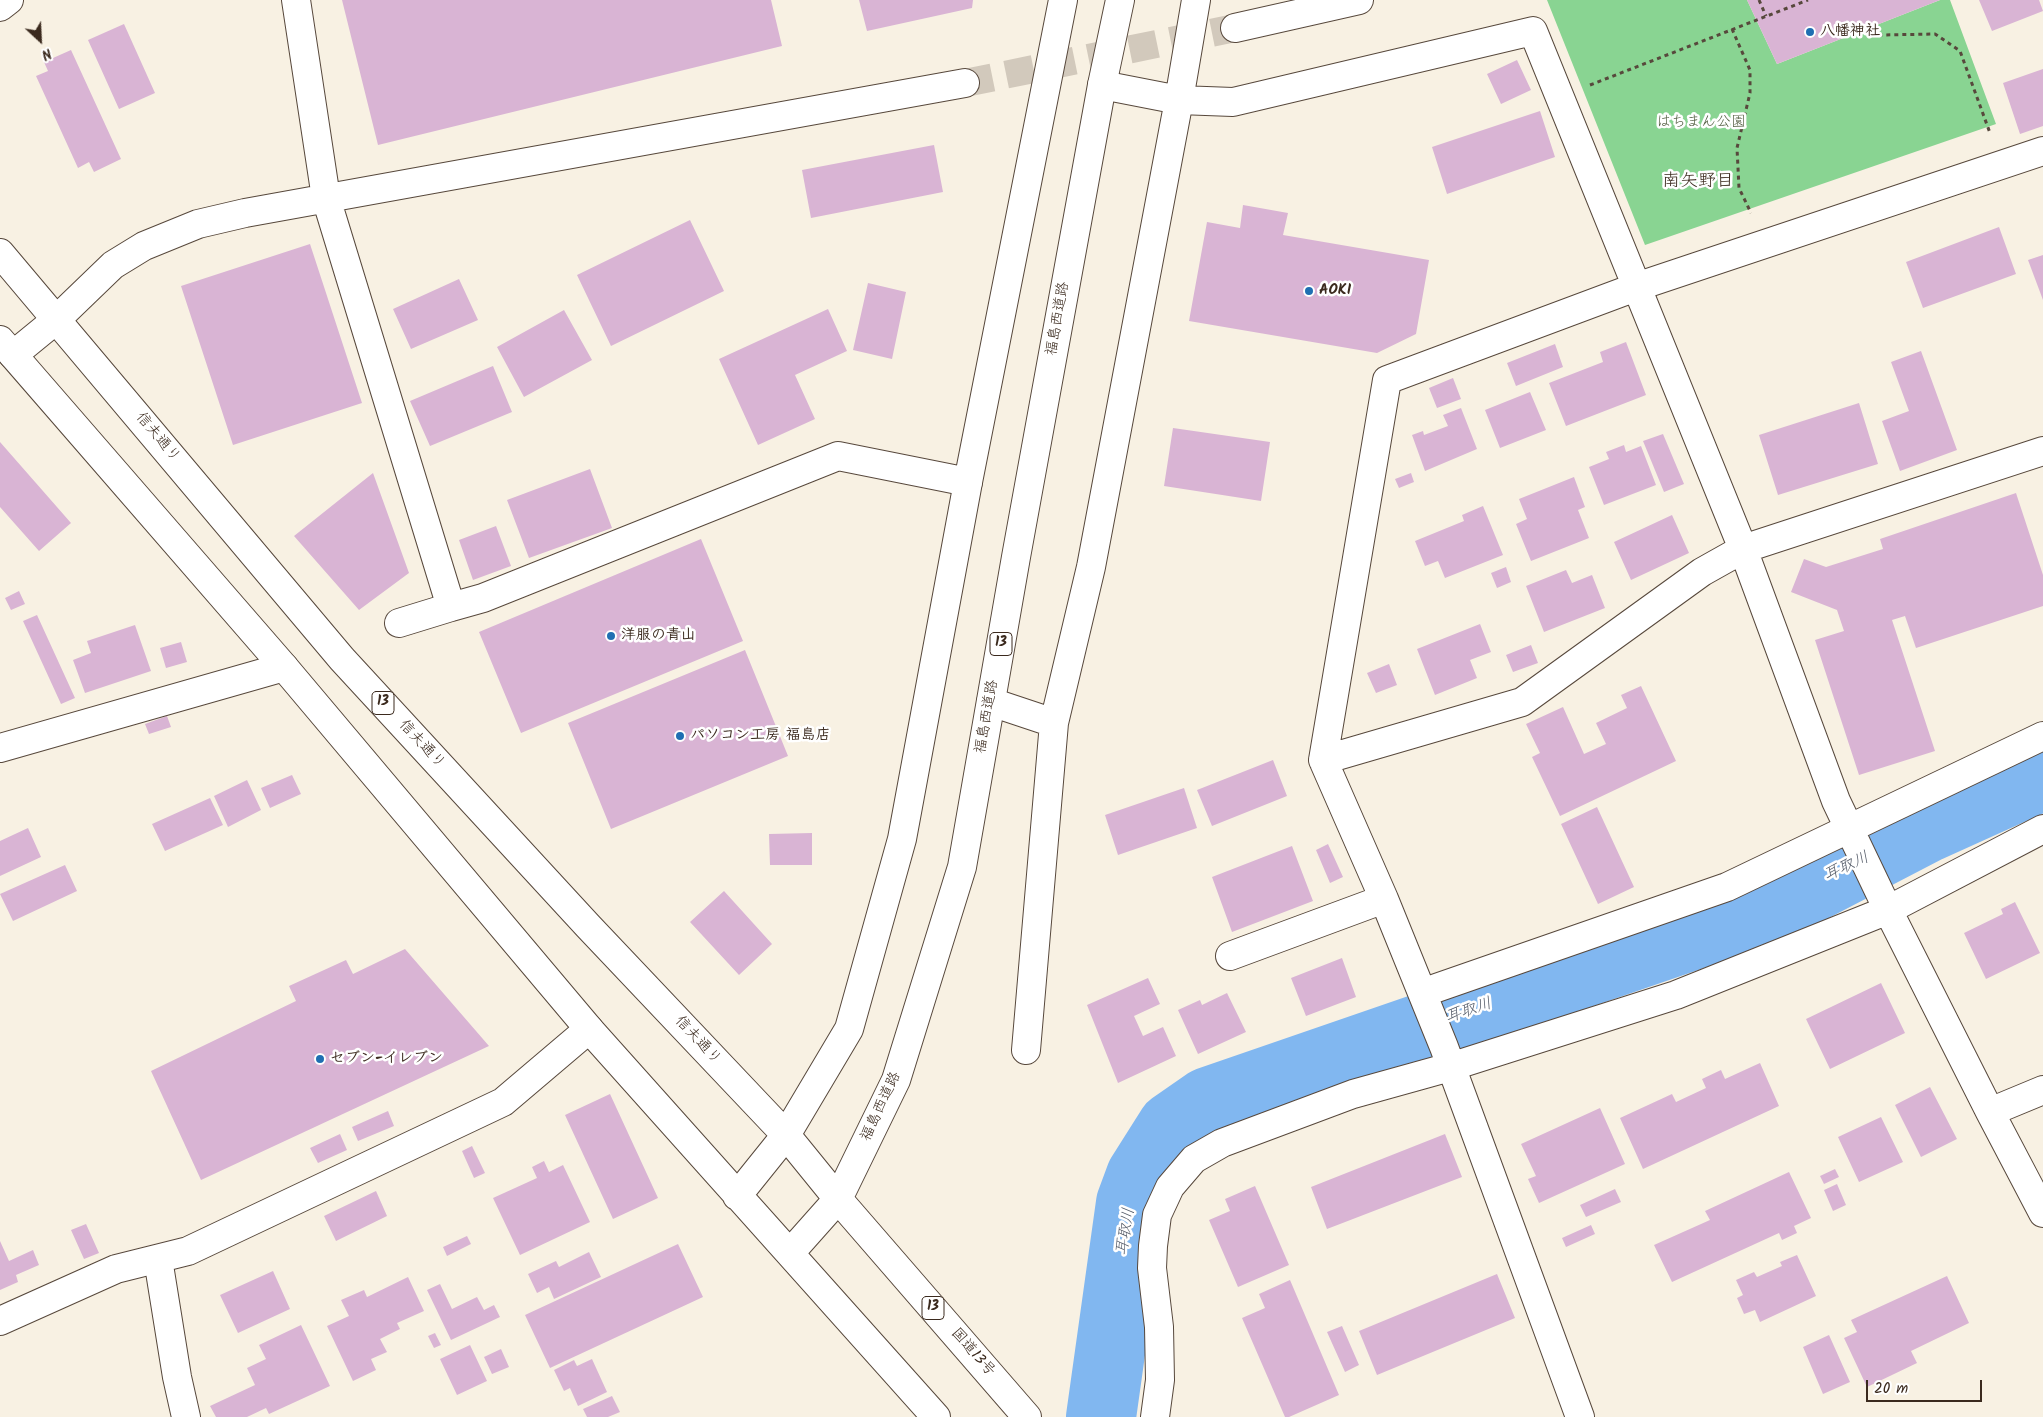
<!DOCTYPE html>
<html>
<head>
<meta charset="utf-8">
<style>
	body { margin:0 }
	#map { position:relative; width:2043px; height:1417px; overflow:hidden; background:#f8f1e3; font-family:Kalam,sans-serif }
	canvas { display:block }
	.north { position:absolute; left:15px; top:15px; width:50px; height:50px; -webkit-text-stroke:4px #fff; paint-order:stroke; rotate:155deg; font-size:14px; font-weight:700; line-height:20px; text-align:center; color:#3b2a1e }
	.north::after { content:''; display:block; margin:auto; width:18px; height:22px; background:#3b2a1e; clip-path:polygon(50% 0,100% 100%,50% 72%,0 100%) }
	.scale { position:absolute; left:1866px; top:1380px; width:116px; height:22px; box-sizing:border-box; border:2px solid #3b2a1e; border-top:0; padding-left:6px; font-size:15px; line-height:18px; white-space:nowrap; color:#3b2a1e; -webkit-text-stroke:4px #fff; paint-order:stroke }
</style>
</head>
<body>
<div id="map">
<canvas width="2043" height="1417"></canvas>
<div class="north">N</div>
<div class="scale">20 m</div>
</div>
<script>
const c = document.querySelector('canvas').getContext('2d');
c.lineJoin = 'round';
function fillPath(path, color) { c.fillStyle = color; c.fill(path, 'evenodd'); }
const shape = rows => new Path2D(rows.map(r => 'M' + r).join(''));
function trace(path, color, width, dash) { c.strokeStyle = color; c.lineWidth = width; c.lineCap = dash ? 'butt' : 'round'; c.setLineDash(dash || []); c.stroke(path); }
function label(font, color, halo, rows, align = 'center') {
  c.font = font + ' Kalam,"Klee One",sans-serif'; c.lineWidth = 5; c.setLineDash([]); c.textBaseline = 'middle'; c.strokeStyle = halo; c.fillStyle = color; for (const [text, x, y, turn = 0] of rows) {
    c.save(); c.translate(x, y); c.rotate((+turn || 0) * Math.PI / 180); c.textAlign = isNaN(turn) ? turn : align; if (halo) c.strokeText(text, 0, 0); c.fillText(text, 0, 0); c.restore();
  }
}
const green = shape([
	[1547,0,1747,0,1777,64,1940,0,1950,0,1996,124,1645,245]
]);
const river = shape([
	[1101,1417,1131,1203,1141,1176,1172,1127,1208,1102,1742,918,1803,892,1928,827,2043,775]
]);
const building = shape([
	[342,0,771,0,782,46,378,145],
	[859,0,973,0,972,8,867,31],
	[1747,0,1940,0,1777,64],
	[1979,0,2039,0,2043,11,1992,31],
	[124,24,155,93,119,109,88,40],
	[71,50,121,159,94,172,89,162,78,168,36,76,48,71,44,62],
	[1517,60,1531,90,1501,104,1487,74],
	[2043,69,2043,126,2020,134,2003,83],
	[1540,111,1555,157,1447,194,1432,147],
	[934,145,943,192,811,218,802,170],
	[1243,205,1288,213,1283,235,1429,260,1416,334,1377,353,1189,321,1207,222,1240,228],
	[690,220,724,291,611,346,577,275],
	[1999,227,2016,274,1923,308,1906,262],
	[310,244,362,403,233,445,181,286],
	[2043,255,2043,300,2028,260],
	[459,279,478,320,411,349,393,309],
	[868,283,906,292,892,359,853,350],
	[828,309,847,351,795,375,815,419,758,445,719,359],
	[564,310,592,360,524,397,497,347],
	[1626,342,1646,395,1566,426,1549,383,1603,362,1600,352],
	[1555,344,1563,367,1516,386,1507,363],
	[1921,351,1957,450,1900,471,1882,421,1909,411,1891,362],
	[493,366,512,412,430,446,410,401],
	[1453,378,1461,399,1437,408,1429,388],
	[1530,392,1546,430,1500,448,1485,410],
	[1859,403,1878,464,1778,495,1759,435],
	[1461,408,1477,449,1425,471,1412,435,1423,431,1424,435,1448,426,1443,415],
	[1173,428,1270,442,1261,501,1164,486],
	[1663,434,1684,484,1664,492,1643,441],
	[0,442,71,523,39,551,0,507],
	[1624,445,1626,452,1641,446,1656,485,1604,505,1589,467,1609,459,1606,452],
	[590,469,612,528,529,558,507,500],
	[373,473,409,573,359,610,294,536],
	[1411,473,1414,482,1399,488,1395,479],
	[1574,477,1585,507,1578,510,1589,538,1531,561,1516,524,1527,519,1519,499],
	[2016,493,2043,575,2043,606,1916,648,1905,616,1892,620,1935,751,1859,775,1815,640,1844,631,1837,610,1791,592,1804,559,1826,567,1883,549,1880,539],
	[1483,506,1503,555,1445,578,1438,561,1425,566,1415,541,1464,521,1462,515],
	[1672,515,1689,553,1631,580,1614,542],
	[496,526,511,566,473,580,459,540],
	[701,539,743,641,521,733,479,632],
	[1506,567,1511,582,1497,588,1491,573],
	[1566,570,1572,583,1592,575,1605,608,1544,632,1526,586],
	[19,591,25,604,11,610,5,598],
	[37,615,75,698,61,704,23,621],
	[1480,624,1491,652,1470,660,1477,678,1435,695,1417,649],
	[135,625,151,671,85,693,73,660,91,653,87,641],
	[181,642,187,662,166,668,160,648],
	[1531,645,1538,663,1513,672,1506,655],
	[745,650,788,756,611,829,568,723],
	[1389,664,1397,685,1376,693,1367,673],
	[1641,686,1676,761,1560,816,1532,757,1540,753,1526,724,1563,707,1584,754,1606,744,1596,723,1627,708,1621,695],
	[167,716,171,727,149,734,145,724],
	[1273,760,1287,796,1212,826,1197,790],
	[292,775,301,794,270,808,261,788],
	[247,780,261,810,228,827,214,796],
	[1184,788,1197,828,1118,855,1105,815],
	[210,798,223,825,165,851,152,824],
	[1597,807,1634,887,1598,904,1561,824],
	[28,828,41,857,0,876,0,841],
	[812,833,812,865,770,865,769,834],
	[1328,844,1343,877,1330,883,1316,850],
	[1292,846,1313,901,1232,932,1212,877],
	[65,865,77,891,13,921,0,894],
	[724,891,772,944,739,975,690,922],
	[2015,902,2040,953,1986,979,1964,933,2003,914,2001,909],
	[405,949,489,1046,201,1180,151,1071,296,1001,289,986,346,960,353,974],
	[1342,958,1356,997,1306,1016,1291,978],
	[1148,978,1160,1004,1134,1016,1143,1036,1163,1027,1176,1056,1118,1083,1087,1005],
	[1881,983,1905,1033,1830,1069,1806,1019],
	[1227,993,1246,1032,1198,1054,1178,1010,1200,1000,1202,1005],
	[1760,1063,1779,1106,1643,1169,1620,1118,1672,1094,1676,1102,1706,1088,1702,1079,1721,1070,1725,1079],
	[1930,1087,1957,1139,1921,1157,1895,1105],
	[610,1094,658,1198,613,1219,565,1115],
	[1600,1108,1625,1164,1539,1203,1528,1179,1536,1176,1521,1144],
	[388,1111,394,1126,358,1141,352,1127],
	[1881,1117,1903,1162,1859,1182,1838,1137],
	[340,1134,347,1150,318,1163,310,1148],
	[1445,1134,1462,1177,1327,1229,1311,1187],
	[472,1146,485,1173,474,1178,462,1151],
	[544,1161,549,1172,563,1165,590,1222,520,1255,493,1198,537,1178,532,1167],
	[1835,1169,1839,1177,1824,1184,1820,1176],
	[1789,1172,1811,1218,1794,1226,1797,1233,1782,1240,1779,1233,1672,1282,1654,1245,1710,1220,1705,1211],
	[1837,1184,1846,1205,1833,1211,1824,1190],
	[1255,1186,1289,1265,1238,1287,1209,1220,1230,1211,1225,1199],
	[1615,1189,1621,1202,1586,1217,1580,1205],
	[376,1191,387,1216,336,1241,324,1216],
	[86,1224,99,1253,84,1259,71,1230],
	[1591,1225,1595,1234,1566,1247,1562,1238],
	[467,1236,471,1244,447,1256,443,1247],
	[0,1241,9,1261,33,1250,39,1265,16,1275,18,1282,0,1290],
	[678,1244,703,1297,550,1368,525,1315],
	[589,1252,601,1277,554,1299,549,1287,537,1293,528,1274,556,1261,559,1267],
	[1797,1255,1816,1296,1760,1322,1755,1310,1744,1314,1737,1298,1743,1295,1736,1280,1754,1272,1757,1277,1782,1266,1780,1262],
	[273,1271,290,1309,238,1333,220,1295],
	[1497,1274,1515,1318,1377,1375,1359,1331],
	[1947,1276,1969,1323,1911,1351,1917,1363,1867,1387,1844,1338,1857,1332,1851,1320],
	[408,1277,424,1311,397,1323,400,1329,380,1339,387,1352,371,1359,376,1370,353,1381,327,1326,349,1316,341,1300,364,1290,367,1297],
	[1290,1280,1339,1395,1289,1417,1285,1417,1242,1318,1265,1308,1259,1294],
	[440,1284,452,1309,477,1297,484,1310,494,1305,500,1317,451,1340,427,1290],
	[301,1325,330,1386,269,1414,266,1408,247,1417,216,1417,210,1406,255,1385,247,1368,266,1359,259,1345],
	[1342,1326,1359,1365,1345,1372,1327,1332],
	[435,1333,441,1345,434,1348,428,1336],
	[1829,1335,1850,1382,1823,1394,1803,1347],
	[470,1345,487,1381,457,1395,440,1359],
	[501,1349,509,1367,492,1374,484,1357],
	[592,1359,607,1392,578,1406,570,1388,564,1391,554,1370,574,1360,577,1366],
	[612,1396,620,1412,608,1417,587,1417,583,1409]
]);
const minorTunnel = shape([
	[965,83,1235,28]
]);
const path = shape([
	[1759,0,1766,16],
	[1868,22,1880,35,1935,34,1960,51,1990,133],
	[1732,29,1750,70,1750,93,1737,148,1739,188,1751,213],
	[1590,85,1808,0]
]);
const minor = shape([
	[296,0,326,198,451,607,483,598,838,456,968,482],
	[0,7,9,0],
	[1235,28,1359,0],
	[1102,85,1179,100,1233,102,1533,31,1743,549,1836,801,1888,910,1990,1112,2043,1213],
	[13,355,57,319,113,265,144,246,198,224,245,213,965,83],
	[399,623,451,607],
	[991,702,1054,723],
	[0,748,284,667],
	[1323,760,1522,702,1702,572,1743,549,2043,451],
	[1230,956,1384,899],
	[1422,993,1727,887,2043,736],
	[1026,1050,1054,723,1091,567,1179,100,1196,0],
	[1990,1112,2043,1090],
	[158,1259,177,1377,186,1417],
	[0,1321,116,1269,188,1251,503,1102,589,1029],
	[1155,1417,1160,1380,1159,1327,1152,1268,1153,1246,1157,1215,1170,1187,1194,1159,1222,1143,1353,1094,1450,1067,1676,995,1888,910,2043,829],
	[1580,1417,1444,1047,1384,899,1323,760,1387,380,1636,287,2043,151]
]);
const trunk = shape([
	[0,253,342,659,588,926,786,1135,838,1199,1027,1417],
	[0,340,284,667,589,1029,936,1417],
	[737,1196,786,1135,849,1029,902,839,968,482,1063,0],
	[790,1253,838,1199,896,1080,962,867,1016,557,1102,85,1120,0]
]);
const markers = [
	[1810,32,5,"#1f6fb2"],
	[1309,291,5,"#1f6fb2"],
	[611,636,5,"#1f6fb2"],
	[680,736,5,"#1f6fb2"],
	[320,1059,5,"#1f6fb2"]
];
const shields = [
	[1001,644,22],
	[383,703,22],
	[933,1308,22]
];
const shieldNames = [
	["13",1001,644],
	["13",383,703],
	["13",933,1308]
];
const poiNames = [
	["八幡神社",1820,32],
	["AOKI",1319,291],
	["洋服の青山",621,636],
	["パソコン工房 福島店",690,736],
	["セブン-イレブン",330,1059]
];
const parkNames = [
	["はちまん公園",1701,123]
];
const streetNames = [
	["福島西道路",1059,319,-80],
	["信夫通り",157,438,50],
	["福島西道路",988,717,-80],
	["信夫通り",421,745,47],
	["信夫通り",697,1041,47],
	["福島西道路",882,1107,-65],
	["国道13号",972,1353,49]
];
const waterNames = [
	["耳取川",1847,868,-25],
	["耳取川",1469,1012,-19],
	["耳取川",1127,1232,-81]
];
const quarterNames = [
	["南矢野目",1698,183]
];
fillPath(green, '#89d492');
trace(river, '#81b7f0', 70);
fillPath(building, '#d9b4d4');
trace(minorTunnel, '#d2c9bc', 28, [28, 14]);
trace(minor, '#57483c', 30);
trace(trunk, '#57483c', 30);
trace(path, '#57483c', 3, [4, 4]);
trace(minor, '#fff', 28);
trace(trunk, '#fff', 28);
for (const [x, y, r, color] of markers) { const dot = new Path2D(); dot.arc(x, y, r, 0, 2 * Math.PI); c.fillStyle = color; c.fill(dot); trace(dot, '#fff', 2); }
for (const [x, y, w] of shields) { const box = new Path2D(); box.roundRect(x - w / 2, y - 11.5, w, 23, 4); c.fillStyle = '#fff'; c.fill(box); trace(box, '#3b2a1e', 1); }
label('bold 14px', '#3b2a1e', null, shieldNames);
label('bold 15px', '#3b2a1e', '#fff', poiNames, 'left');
label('15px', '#525d41', '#fff', parkNames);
label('15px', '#3b2a1e', '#fff', streetNames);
label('italic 16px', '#545b68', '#fff', waterNames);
label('18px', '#3b2a1e', '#fff', quarterNames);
</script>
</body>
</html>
